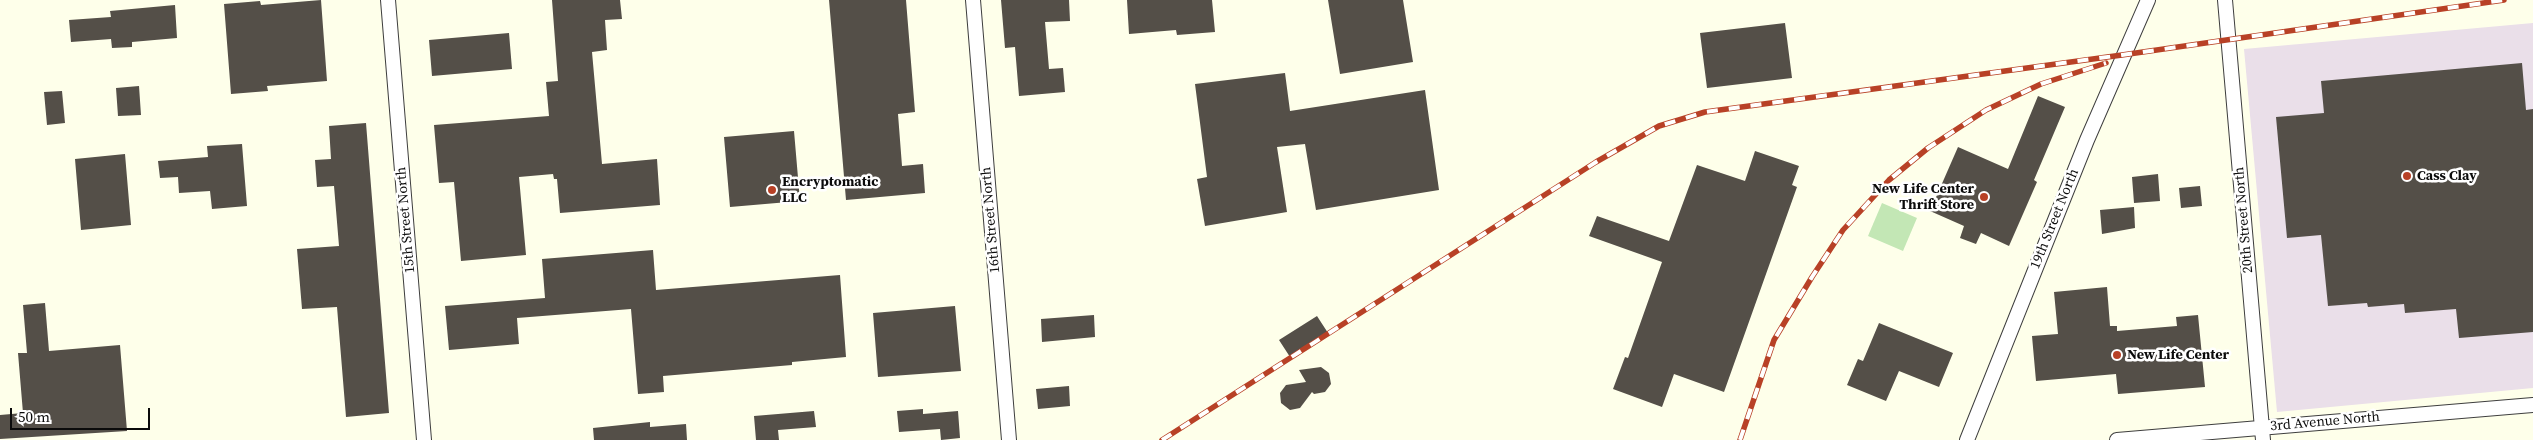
<!DOCTYPE html>
<html>
<head>
<meta charset="utf-8">
<style>
	body { margin:0 }
	#map { position:relative; width:2533px; height:440px; overflow:hidden; background:#feffea; font-family:"Source Serif 4",serif }
	canvas { display:block }
	.scale { position:absolute; left:10px; top:408px; width:140px; height:22px; box-sizing:border-box; border:2px solid #0b0b0b; border-top:0; padding-left:6px; font-size:15px; line-height:18px; white-space:nowrap; color:#0b0b0b; -webkit-text-stroke:4px #fff; paint-order:stroke }
</style>
</head>
<body>
<div id="map">
<canvas width="2533" height="440"></canvas>
<div class="scale">50 m</div>
</div>
<script>
const c = document.querySelector('canvas').getContext('2d');
c.lineJoin = 'round';
function fillPath(path, color) { c.fillStyle = color; c.fill(path, 'evenodd'); }
const shape = rows => new Path2D(rows.map(r => 'M' + r).join(''));
function trace(path, color, width, dash) { c.strokeStyle = color; c.lineWidth = width; c.lineCap = dash ? 'butt' : 'round'; c.setLineDash(dash || []); c.stroke(path); }
function label(font, color, halo, rows, align = 'center') {
  c.font = font + ' "Source Serif 4",serif'; c.lineWidth = 5; c.setLineDash([]); c.textBaseline = 'middle'; c.strokeStyle = halo; c.fillStyle = color; for (const [text, x, y, turn = 0] of rows) {
    c.save(); c.translate(x, y); c.rotate((+turn || 0) * Math.PI / 180); c.textAlign = isNaN(turn) ? turn : align; if (halo) c.strokeText(text, 0, 0); c.fillText(text, 0, 0); c.restore();
  }
}
const industrial = shape([
	[2533,23,2533,388,2277,412,2244,49]
]);
const green = shape([
	[1882,203,1917,218,1903,251,1868,236]
]);
const building = shape([
	[321,0,327,81,267,86,268,91,231,94,224,4,260,1,261,5],
	[552,0,620,0,622,19,605,20,607,50,592,52,602,164,657,159,660,205,560,213,557,179,554,179,553,174,519,177,526,255,461,261,454,182,439,183,434,125,549,116,546,82,558,81],
	[829,0,906,0,915,112,898,114,902,166,923,164,925,193,846,200],
	[1001,0,1069,0,1070,21,1045,22,1049,69,1063,68,1065,92,1019,96,1015,47,1005,48],
	[1127,0,1212,0,1215,32,1177,35,1176,30,1129,34],
	[1328,0,1403,0,1413,62,1340,74],
	[175,5,177,38,132,42,132,47,112,48,111,39,71,42,69,20,111,17,110,11],
	[1785,23,1792,78,1707,88,1700,33],
	[509,33,512,69,432,76,429,40],
	[2522,63,2526,110,2533,109,2533,332,2459,338,2456,309,2405,313,2404,304,2368,307,2367,303,2328,306,2321,235,2287,238,2276,117,2324,113,2321,81],
	[1285,73,1290,111,1425,90,1439,190,1316,210,1305,144,1277,147,1287,212,1205,226,1197,179,1207,177,1195,84],
	[139,86,141,115,118,116,116,88],
	[62,91,65,123,47,125,44,92],
	[2038,96,2065,107,2034,180,2037,182,2009,246,1981,233,1976,244,1960,238,1964,226,1930,211,1958,147,2008,169],
	[366,123,389,413,346,417,337,307,302,309,297,249,339,246,334,186,317,187,315,160,331,159,329,126],
	[794,131,800,201,730,207,724,137],
	[242,144,247,206,212,209,210,191,179,193,178,177,160,178,158,161,208,157,207,146],
	[1755,151,1799,166,1792,185,1797,187,1724,392,1674,374,1662,407,1613,389,1625,357,1628,358,1662,262,1589,236,1597,216,1669,241,1697,165,1745,181],
	[125,154,131,225,81,230,75,159],
	[2158,174,2160,201,2134,203,2132,177],
	[2200,186,2202,206,2181,208,2179,188],
	[2134,207,2135,228,2102,234,2100,210],
	[653,250,656,290,840,275,846,357,792,362,792,365,663,376,664,392,638,394,631,309,517,318,519,344,449,350,445,306,545,298,542,259],
	[2107,287,2110,326,2117,326,2117,331,2177,326,2176,317,2198,315,2205,387,2118,394,2116,374,2036,381,2032,336,2058,334,2054,292],
	[45,303,49,351,120,345,127,431,0,439,0,415,23,413,18,353,27,353,23,305],
	[955,306,961,371,878,377,873,313],
	[1094,315,1095,337,1042,342,1041,319],
	[1317,316,1328,333,1290,357,1279,340],
	[1879,323,1953,353,1939,387,1899,371,1886,401,1847,385,1858,359,1863,361],
	[1321,367,1329,373,1331,384,1325,392,1314,394,1312,392,1300,408,1290,410,1281,403,1280,393,1286,385,1306,382,1299,370],
	[1069,386,1070,406,1038,409,1036,389],
	[923,409,923,414,958,411,960,438,941,440,940,429,899,432,897,411],
	[814,411,816,427,778,430,779,440,756,440,754,416],
	[650,422,650,427,686,424,687,440,594,440,593,428]
]);
const minor = shape([
	[388,0,424,440],
	[973,0,1009,440],
	[2225,0,2263,440],
	[1967,440,2087,140,2148,0],
	[2117,440,2533,405]
]);
const rail = shape([
	[1162,440,1596,162,1659,126,1705,112,2122,55,2504,0],
	[1740,440,1774,340,1812,277,1843,230,1889,180,1928,148,1986,110,2041,84,2106,63]
]);
const markers = [
	[2407,176,5,"#b84126"],
	[772,190,5,"#b84126"],
	[1984,197,5,"#b84126"],
	[2117,355,5,"#b84126"]
];
const poiNames = [
	["Cass Clay",2417,176],
	["Encryptomatic",782,182],
	["LLC",782,198],
	["New Life Center",1974,189,"right"],
	["Thrift Store",1974,205,"right"],
	["New Life Center",2127,355]
];
const streetNames = [
	["19th Street North",2055,219,-68],
	["15th Street North",406,220,-95],
	["16th Street North",991,220,-95],
	["20th Street North",2244,220,-95],
	["3rd Avenue North",2325,422,-5]
];
fillPath(industrial, '#eadfe9');
fillPath(green, '#c3e7b5');
fillPath(building, '#544f48');
trace(minor, '#3e3e3e', 16);
trace(minor, '#fff', 14);
trace(rail, '#b84126', 5.5);
trace(rail, '#fff', 4, [11]);
for (const [x, y, r, color] of markers) { const dot = new Path2D(); dot.arc(x, y, r, 0, 2 * Math.PI); c.fillStyle = color; c.fill(dot); trace(dot, '#fff', 2); }
label('bold 14px', '#0b0b0b', '#fff', poiNames, 'left');
label('14px', '#0b0b0b', '#fff', streetNames);
</script>
</body>
</html>
